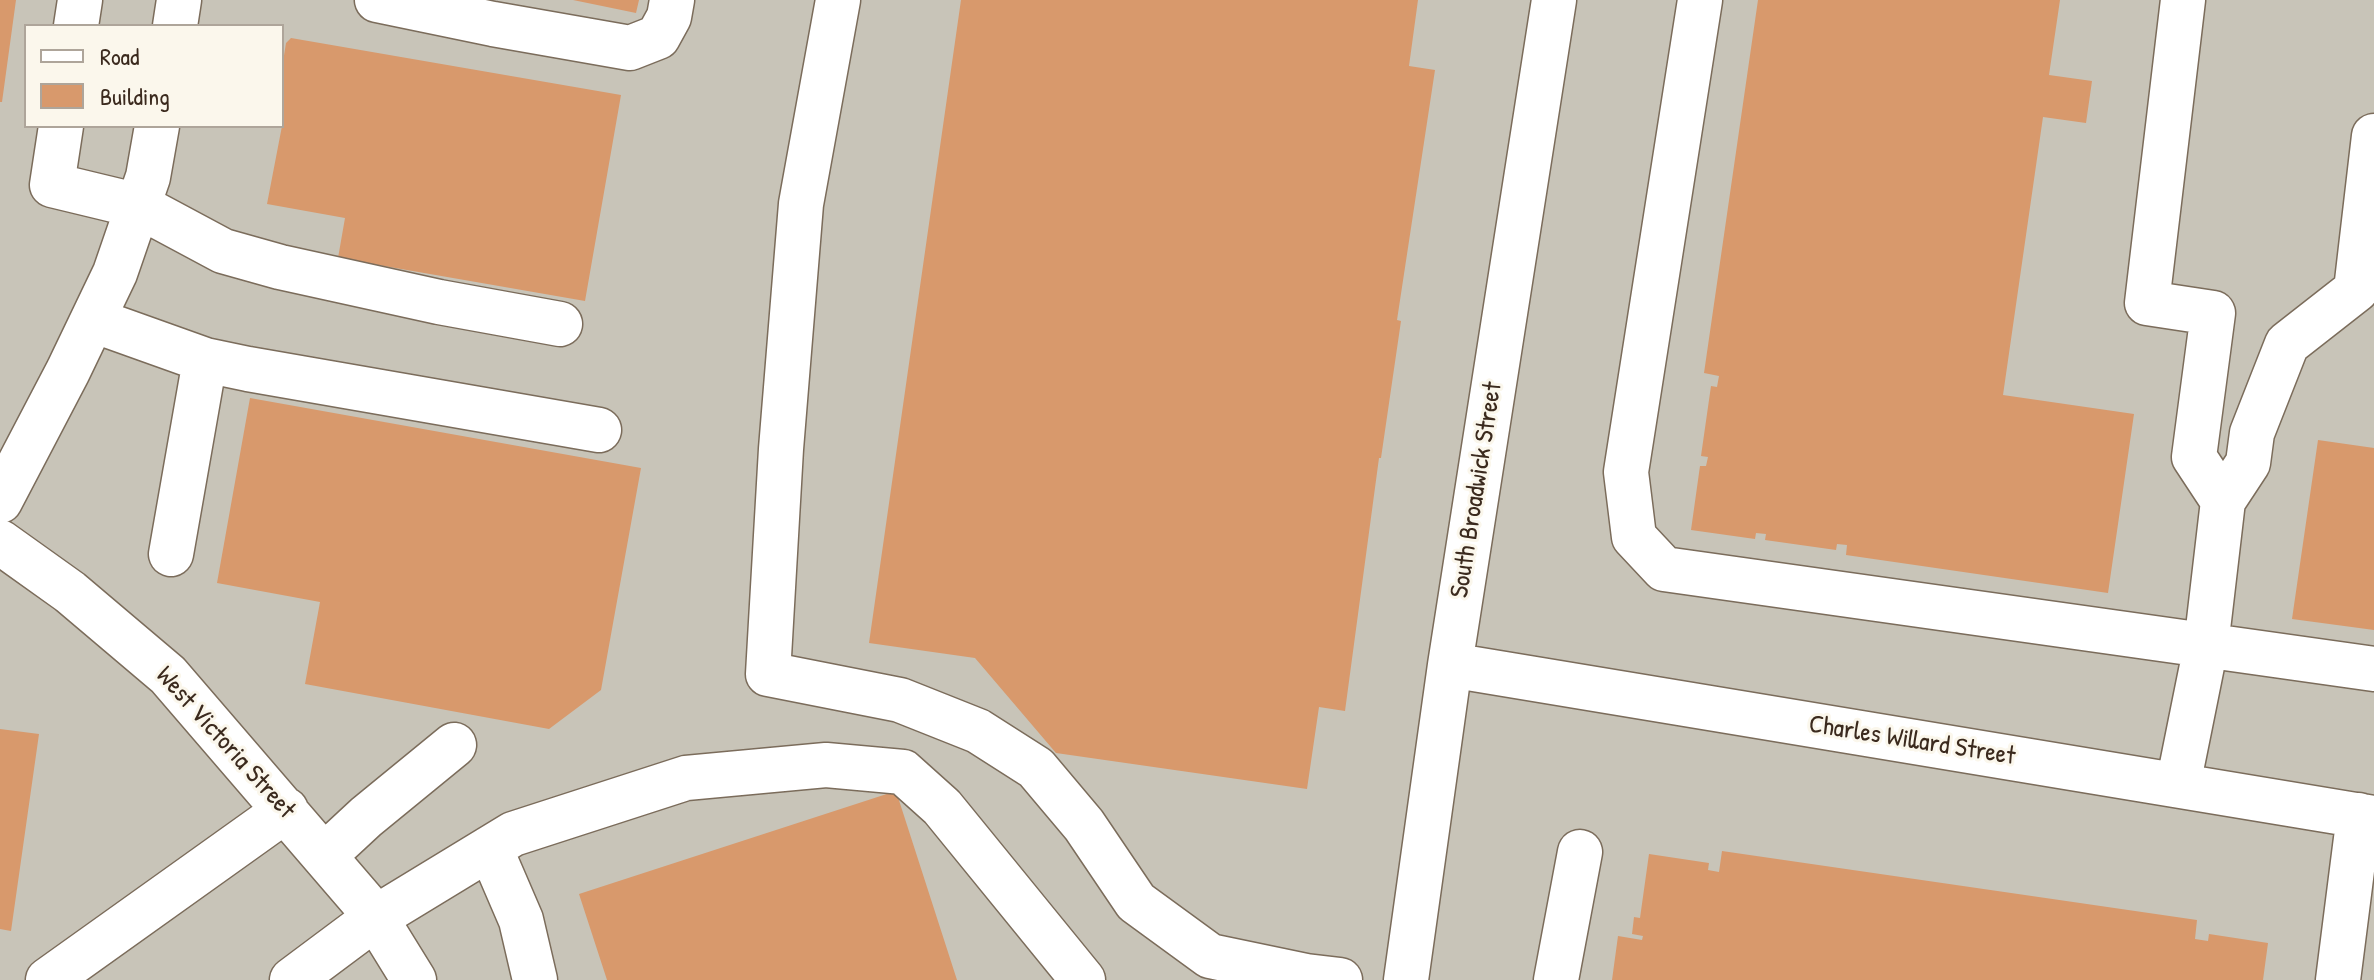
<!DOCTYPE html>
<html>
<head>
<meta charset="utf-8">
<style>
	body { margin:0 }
	#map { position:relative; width:2374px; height:980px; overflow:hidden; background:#f3e7cd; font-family:"Patrick Hand",sans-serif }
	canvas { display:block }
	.legend { position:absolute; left:24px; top:24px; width:260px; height:104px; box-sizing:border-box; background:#fbf7ec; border:2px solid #aea59a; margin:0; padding:10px 14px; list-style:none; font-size:24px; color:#3b2a1e }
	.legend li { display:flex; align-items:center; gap:16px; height:40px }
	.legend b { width:40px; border:2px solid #aea59a }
</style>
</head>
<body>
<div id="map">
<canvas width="2374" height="980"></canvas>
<ul class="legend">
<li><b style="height:10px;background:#fff"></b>Road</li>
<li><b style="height:22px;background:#d8996c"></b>Building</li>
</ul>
</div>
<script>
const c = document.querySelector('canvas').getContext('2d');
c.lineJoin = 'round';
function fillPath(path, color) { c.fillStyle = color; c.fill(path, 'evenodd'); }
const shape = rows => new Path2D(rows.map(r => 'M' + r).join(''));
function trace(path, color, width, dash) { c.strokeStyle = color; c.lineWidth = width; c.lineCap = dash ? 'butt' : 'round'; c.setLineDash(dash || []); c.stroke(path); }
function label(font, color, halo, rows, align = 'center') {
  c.font = font + ' "Patrick Hand",sans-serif'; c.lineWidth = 6; c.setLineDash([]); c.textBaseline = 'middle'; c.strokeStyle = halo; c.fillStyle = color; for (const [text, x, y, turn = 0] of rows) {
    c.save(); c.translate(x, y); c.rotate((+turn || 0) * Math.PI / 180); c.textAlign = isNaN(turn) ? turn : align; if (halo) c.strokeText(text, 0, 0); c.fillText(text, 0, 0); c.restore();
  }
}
const industrial = shape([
	[0,0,2374,0,2374,980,0,980],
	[26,26,282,26,282,126,26,126]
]);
const building = shape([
	[0,0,16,0,2,102,0,102],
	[573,0,639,0,636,13],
	[961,0,1418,0,1409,66,1435,70,1397,320,1401,321,1381,458,1379,458,1345,711,1319,707,1307,789,1056,753,975,658,869,643],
	[1758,0,2060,0,2049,75,2092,81,2086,123,2043,117,2003,395,2134,414,2108,593,1846,555,1847,545,1837,544,1836,550,1765,540,1766,534,1756,533,1755,539,1691,530,1700,466,1706,466,1708,457,1701,456,1711,386,1717,387,1719,376,1704,373],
	[291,38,621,95,585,301,338,258,345,218,267,204,282,126,282,68,286,43],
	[250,398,641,468,601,690,549,729,305,684,320,602,217,583],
	[2318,440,2374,448,2374,630,2292,619],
	[0,729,39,734,11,931,0,929],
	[896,791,957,980,607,980,579,894],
	[1722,851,2197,920,2195,939,2208,941,2209,934,2268,943,2263,980,1612,980,1618,936,1642,940,1643,936,1632,934,1634,917,1640,918,1649,854,1709,863,1708,870,1719,872]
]);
const minor = shape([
	[377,0,493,24,630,48,658,37,669,17,672,0],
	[838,0,801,204,781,449,768,674,900,700,978,731,1036,768,1084,825,1136,902,1210,956,1306,976,1340,980],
	[1700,0,1626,472,1634,537,1664,569,2374,669],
	[2183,0,2147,303,2213,313,2194,457,2223,501],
	[76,26,80,0],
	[175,26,179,0],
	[61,126,52,185,139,206,223,251,280,267,439,302,560,324],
	[93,320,205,360,171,554],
	[205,360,248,369,599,430],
	[0,501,68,371,115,273,148,177,157,126],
	[0,542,70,592,168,675,372,912,414,980],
	[1450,665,2374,818],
	[2178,785,2206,646,2223,501,2248,463,2252,433,2287,344,2356,290,2374,136],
	[490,848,521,920,535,980],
	[324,856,366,817,454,745],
	[48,980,286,810],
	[292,980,375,918,513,834,686,778,826,765,903,772,942,807,1083,980],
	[1406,980,1450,665,1554,0],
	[1556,980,1580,852],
	[2338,980,2359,815]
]);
const streetNames = [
	["South Broadwick Street",1477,490,-81],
	["Charles Willard Street",1912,741,9],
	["West Victoria Street",225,743,48]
];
fillPath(industrial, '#c8c4b8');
fillPath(building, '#d8996c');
trace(minor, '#7b6c5b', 47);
trace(minor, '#fff', 44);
label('26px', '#3b2a1e', '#fbf7ec', streetNames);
</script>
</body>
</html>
